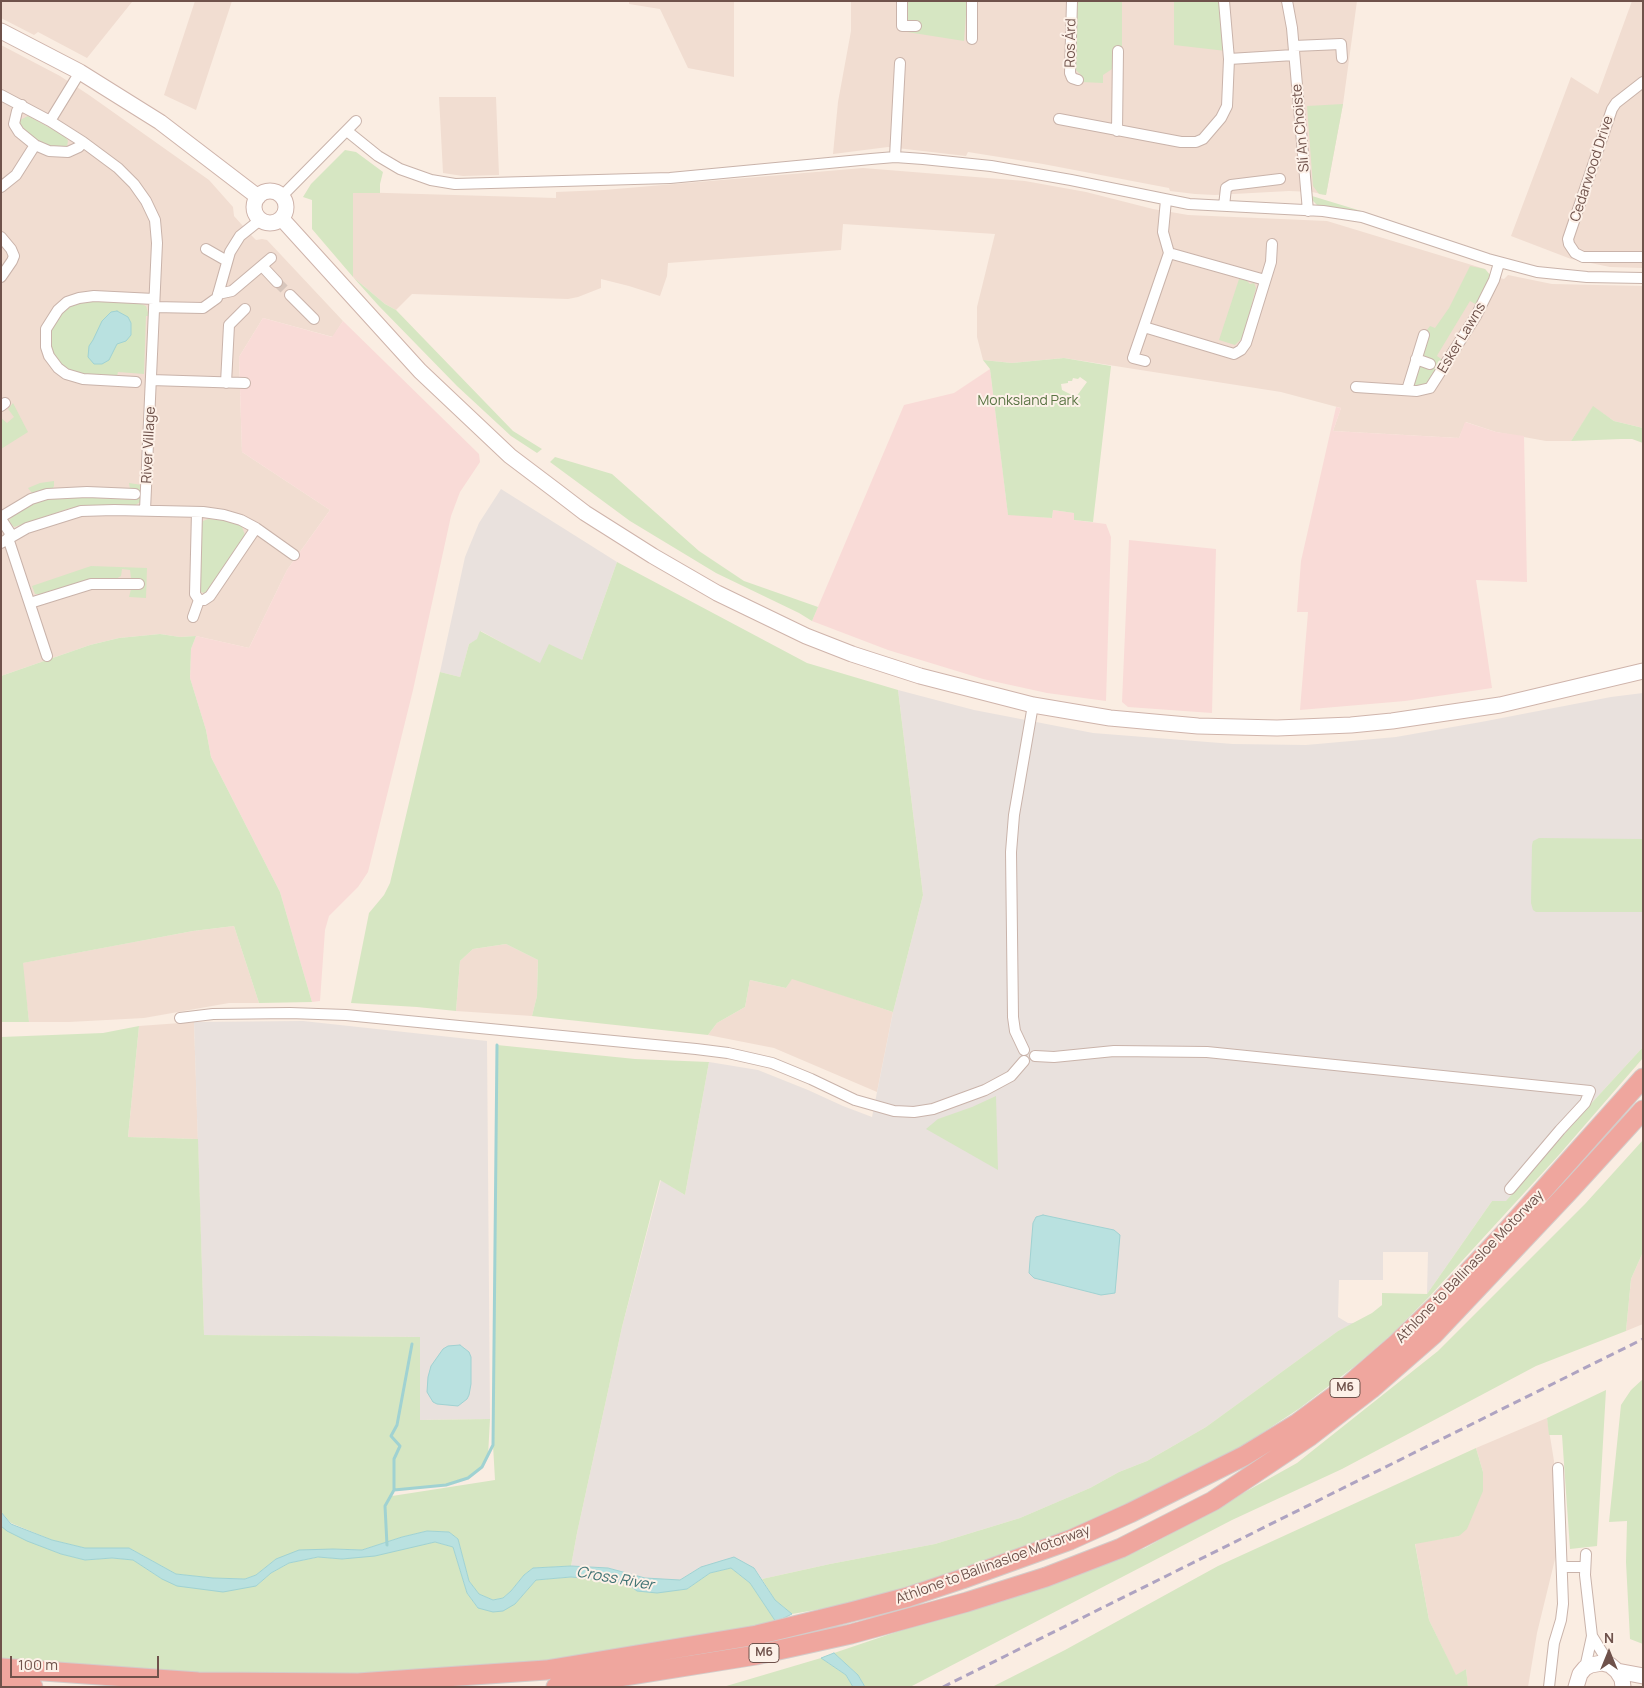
<!DOCTYPE html>
<html>
<head>
<meta charset="utf-8">
<style>
	body { margin:0 }
	#map { position:relative; width:1644px; height:1688px; overflow:hidden; background:#faede2; font-family:Manrope,sans-serif }
	canvas { display:block }
	.frame { position:absolute; inset:0; border:2px solid #6f524b; pointer-events:none }
	.north { position:absolute; left:1584px; top:1628px; width:50px; height:50px; -webkit-text-stroke:4px #fdf1e8; paint-order:stroke; rotate:0deg; font-size:14px; font-weight:700; line-height:20px; text-align:center; color:#6f524b }
	.north::after { content:''; display:block; margin:auto; width:18px; height:22px; background:#6f524b; clip-path:polygon(50% 0,100% 100%,50% 72%,0 100%) }
	.scale { position:absolute; left:10px; top:1656px; width:149px; height:22px; box-sizing:border-box; border:2px solid #6f524b; border-top:0; padding-left:6px; font-size:15px; line-height:18px; white-space:nowrap; color:#6f524b; -webkit-text-stroke:4px #fdf1e8; paint-order:stroke }
</style>
</head>
<body>
<div id="map">
<canvas width="1644" height="1688"></canvas>
<div class="frame"></div>
<div class="north">N</div>
<div class="scale">100 m</div>
</div>
<script>
const c = document.querySelector('canvas').getContext('2d');
c.lineJoin = 'round';
function fillPath(path, color) { c.fillStyle = color; c.fill(path, 'evenodd'); }
const shape = rows => new Path2D(rows.map(r => 'M' + r).join(''));
function trace(path, color, width, dash) { c.strokeStyle = color; c.lineWidth = width; c.lineCap = dash ? 'butt' : 'round'; c.setLineDash(dash || []); c.stroke(path); }
function label(font, color, halo, rows, align = 'center') {
  c.font = font + ' Manrope,sans-serif'; c.lineWidth = 4; c.setLineDash([]); c.textBaseline = 'middle'; c.strokeStyle = halo; c.fillStyle = color; for (const [text, x, y, turn = 0] of rows) {
    c.save(); c.translate(x, y); c.rotate((+turn || 0) * Math.PI / 180); c.textAlign = isNaN(turn) ? turn : align; if (halo) c.strokeText(text, 0, 0); c.fillText(text, 0, 0); c.restore();
  }
}
const residential = shape([
	[1,1,131,1,132,2,87,58,38,32,34,35,1,18],
	[195,1,232,1,196,110,164,95],
	[629,1,734,1,734,77,688,68,660,9,629,4],
	[851,1,1357,1,1343,104,1326,195,1312,192,1289,191,1215,195,1195,194,1170,191,1169,188,1043,164,968,152,966,156,888,147,833,154,838,102,851,31],
	[1632,1,1643,1,1643,268,1610,267,1571,259,1511,236,1571,77,1598,94],
	[1,45,60,76,89,95,209,180,233,207,234,216,252,236,256,240,262,239,267,240,343,321,333,337,263,318,239,357,242,452,330,510,287,570,249,648,196,636,180,637,160,634,119,638,90,645,1,676],
	[439,97,496,97,499,175,463,176,443,173],
	[863,168,1025,181,1086,192,1153,209,1188,215,1327,221,1485,269,1491,276,1504,279,1508,275,1552,284,1643,286,1643,428,1614,421,1593,407,1571,441,1546,441,1496,432,1466,422,1459,438,1333,431,1341,408,1281,392,1064,358,1012,363,983,360,977,337,977,307,995,234,843,224,841,250,668,263,667,276,660,296,629,286,601,279,601,288,578,297,568,299,412,294,396,310,385,304,353,277,353,192,556,198,556,192,604,190],
	[234,926,259,1003,229,1003,144,1018,69,1022,29,1022,22,963,193,931],
	[506,944,538,960,537,996,532,1016,456,1011,460,961,473,949],
	[792,978,893,1012,877,1092,774,1048,708,1035,717,1023,745,1007,750,980,786,988],
	[194,1022,198,1139,128,1137,139,1026],
	[1643,1252,1643,1324,1626,1331,1631,1279],
	[1547,1418,1554,1461,1557,1551,1537,1633,1528,1687,1468,1687,1466,1669,1456,1676,1429,1620,1415,1543,1459,1536,1483,1472,1476,1448]
]);
const commercial = shape([
	[263,318,332,337,343,321,479,454,480,462,460,492,451,516,413,690,368,872,358,887,329,916,325,930,320,1001,312,1002,280,892,211,757,206,730,190,678,191,649,196,636,249,648,287,570,330,510,242,452,239,357],
	[990,369,1008,514,1052,518,1053,510,1074,513,1074,520,1106,524,1111,537,1106,701,1047,693,983,679,888,650,812,621,904,405,954,393],
	[1336,407,1341,408,1333,431,1459,438,1465,422,1496,432,1524,436,1527,582,1476,580,1492,688,1405,701,1300,710,1308,612,1297,612,1301,561],
	[1129,540,1216,549,1212,713,1128,707,1122,702]
]);
const industrial = shape([
	[501,489,617,562,582,660,540,664,481,631,478,639,469,644,460,677,440,672,465,557,479,523],
	[898,690,974,710,1093,733,1233,744,1306,745,1396,737,1481,722,1611,697,1643,693,1643,1047,1587,1108,1506,1202,1492,1201,1427,1294,1428,1252,1383,1252,1383,1280,1339,1280,1338,1317,1348,1323,1355,1323,1338,1331,1206,1427,1147,1461,1119,1472,1090,1488,1020,1518,935,1544,830,1564,762,1579,754,1568,701,1567,680,1580,665,1580,645,1578,608,1568,571,1566,577,1533,622,1327,661,1180,685,1195,709,1062,758,1070,808,1090,843,1106,872,1117,893,1012,923,895],
	[303,1021,487,1041,490,1419,420,1420,420,1337,204,1335,194,1022]
]);
const green = shape([
	[907,1,967,1,964,41,907,32],
	[1077,1,1122,1,1122,50,1112,50,1112,69,1103,75,1103,83,1081,82,1081,75,1075,69],
	[1174,1,1221,1,1226,51,1174,45],
	[1343,104,1326,195,1319,194,1313,186,1307,106],
	[28,116,65,136,68,141,67,146,60,148,42,144,36,140,19,125,20,120],
	[345,150,356,152,383,172,380,184,380,193,353,193,353,277,385,304,396,310,513,431,542,449,537,453,511,436,457,386,378,305,353,277,312,229,312,200,303,197,311,184],
	[1312,196,1371,214,1371,215,1317,205,1313,201],
	[1470,266,1485,269,1491,276,1477,305,1470,301,1438,354,1437,356,1444,361,1429,384,1417,387,1413,384,1419,367,1424,366,1432,369,1435,362,1424,356,1426,331,1430,326,1435,328,1449,308],
	[1239,279,1246,280,1250,284,1254,283,1256,288,1243,337,1235,345,1219,340],
	[91,300,141,304,146,306,149,316,146,316,144,374,118,372,117,376,77,374,61,365,51,351,50,332,54,320,69,305],
	[1064,358,1111,366,1093,522,1074,520,1074,513,1053,510,1052,518,1008,515,990,369,983,360,1012,363],
	[1080,377,1087,382,1076,397,1062,390,1061,384,1068,383,1068,381,1072,381,1073,378,1078,379],
	[13,403,28,432,1,449,1,418,7,423,14,417,8,409],
	[1593,406,1614,421,1643,428,1643,443,1632,439,1621,439,1571,441],
	[555,457,612,474,699,551,744,581,818,607,812,621,799,613,716,573,630,521,550,462],
	[54,481,54,486,52,489,32,493,28,488,40,483],
	[129,483,142,485,140,502,134,506,96,505,70,508,14,527,9,521,13,515,43,499,73,497,137,500,137,491,130,489],
	[208,519,221,520,238,524,242,527,245,535,207,593,204,593,199,591,201,527,203,521],
	[617,562,807,663,898,690,923,895,893,1012,792,979,786,988,750,980,745,1007,717,1023,708,1035,532,1016,537,996,538,960,506,944,473,949,460,961,456,1011,417,1007,351,1003,369,913,384,895,390,883,440,672,460,677,469,644,477,639,480,631,540,663,549,644,582,660],
	[91,566,147,568,146,598,129,597,131,589,141,589,140,581,131,578,130,570,122,569,121,576,114,580,93,579,46,594,35,594,32,586],
	[160,634,180,637,196,636,191,649,190,678,206,730,211,757,280,892,312,1002,259,1003,234,926,193,931,23,963,29,1022,1,1022,1,676,90,645,119,638],
	[1539,838,1643,839,1643,912,1536,912,1533,910,1531,903,1532,845,1533,841],
	[139,1026,128,1137,198,1139,204,1335,420,1337,420,1420,490,1419,488,1456,482,1467,468,1478,446,1485,395,1490,392,1496,495,1480,493,1445,497,1045,635,1059,709,1062,685,1195,660,1180,622,1327,577,1533,571,1566,533,1568,524,1575,511,1591,503,1598,493,1600,479,1594,469,1581,458,1539,449,1532,427,1531,402,1537,362,1550,333,1549,276,1559,256,1575,245,1579,213,1578,176,1574,129,1548,85,1548,52,1540,11,1523,1,1512,1,1037,103,1033],
	[1643,1047,1643,1058,1558,1156,1429,1297,1392,1334,1355,1366,1300,1408,1253,1439,1220,1460,1053,1540,861,1602,792,1614,775,1600,762,1579,830,1564,935,1544,1020,1518,1090,1488,1119,1472,1147,1461,1206,1427,1338,1331,1372,1313,1382,1305,1382,1293,1427,1294,1492,1201,1506,1201,1587,1108],
	[996,1096,998,1170,926,1129,938,1119,972,1107],
	[1643,1140,1643,1252,1631,1279,1626,1331,1536,1366,1342,1469,1232,1520,910,1687,865,1687,858,1675,834,1653,1145,1548,1297,1463,1438,1351,1585,1204],
	[1643,1379,1643,1644,1630,1639,1626,1562,1627,1521,1609,1522,1621,1405,1631,1390],
	[1606,1390,1597,1546,1570,1549,1562,1435,1549,1435,1547,1418],
	[1476,1448,1483,1472,1483,1491,1467,1529,1459,1536,1415,1544,1429,1620,1456,1675,1466,1669,1468,1687,992,1687,1065,1650,1218,1566],
	[1,1526,27,1540,61,1554,85,1560,112,1558,133,1560,162,1579,256,1586,271,1573,289,1563,319,1557,342,1559,435,1542,453,1547,467,1593,478,1608,515,1604,536,1580,571,1577,626,1583,637,1591,687,1589,710,1573,731,1568,750,1583,776,1622,605,1656,373,1676,238,1676,1,1660],
	[821,1658,846,1675,853,1687,723,1687]
]);
const water = shape([
	[117,311,128,317,131,323,131,335,126,341,117,344,109,360,102,364,94,364,88,357,89,346,93,340,102,321,111,312,117,311],
	[1043,1215,1114,1230,1120,1235,1115,1293,1101,1295,1034,1278,1029,1273,1033,1223,1036,1217,1043,1215],
	[460,1345,469,1352,471,1357,471,1384,469,1395,467,1399,458,1406,437,1404,433,1402,427,1392,428,1377,431,1366,443,1349,448,1346,460,1345],
	[1,1512,11,1524,52,1540,85,1548,129,1548,176,1574,213,1578,245,1579,256,1575,276,1559,299,1550,333,1549,362,1550,402,1537,427,1531,449,1532,458,1539,469,1581,479,1594,493,1600,503,1598,511,1591,524,1575,533,1568,571,1566,608,1568,645,1578,680,1580,701,1567,734,1557,754,1568,775,1600,792,1614,776,1622,750,1583,731,1568,710,1573,687,1589,657,1593,637,1591,626,1583,601,1580,571,1577,536,1580,515,1604,503,1611,493,1612,478,1608,467,1593,453,1547,435,1542,375,1556,342,1559,318,1557,289,1563,271,1573,256,1586,223,1592,177,1586,162,1579,133,1560,112,1558,85,1560,61,1554,27,1541,7,1531,1,1526,1,1512],
	[834,1653,858,1675,865,1687,853,1687,846,1675,821,1658,834,1653]
]);
const stream = shape([
	[394,1490,394,1459,400,1446,391,1436,397,1425,412,1344],
	[387,1545,385,1506,394,1490,446,1485,468,1478,482,1467,493,1445,497,1045]
]);
const streetTunnel = shape([
	[277,282,290,295]
]);
const street = shape([
	[902,1,902,26,916,26],
	[1072,1,1070,73,1072,78,1078,80],
	[1287,1,1292,28,1308,211],
	[972,39,972,1],
	[1294,46,1341,44,1342,58],
	[1229,59,1294,55],
	[1643,82,1616,103,1612,109,1568,239,1569,244,1575,253,1583,257,1643,257],
	[1,95,50,121,83,142,118,168,134,184,146,201,155,220,157,243,145,510],
	[22,105,17,111,14,124,19,132,35,145,49,151,68,152,79,147,83,142],
	[1059,119,1181,142,1196,142,1203,139,1221,118,1227,106,1229,59,1224,1],
	[50,121,80,72],
	[347,131,378,156,400,169,431,180,455,184,670,178,871,159,895,157,923,159,991,166,1071,180,1189,204,1323,211,1362,217,1488,259,1537,272,1587,277,1643,278],
	[1117,131,1118,51],
	[895,157,900,63],
	[1,187,16,175,35,145],
	[282,196,356,121],
	[1224,206,1226,188,1231,185,1280,179],
	[1,237,11,249,14,256,12,261,1,277],
	[206,249,227,261],
	[1169,253,1265,280],
	[262,266,277,282],
	[218,294,232,291,271,258],
	[290,295,314,319],
	[154,307,203,308,217,298,230,252,240,236,260,220],
	[1144,327,1234,354,1241,350,1246,343,1271,262,1272,244],
	[1416,359,1430,364],
	[1145,361,1133,358,1169,253,1163,232,1166,200],
	[151,380,245,383],
	[136,382,83,379,66,374,58,368,49,356,46,347,46,329,58,310,67,302,79,298,94,296,154,299],
	[226,383,229,325,245,309],
	[1356,387,1417,391,1430,388,1476,316,1494,280,1499,263],
	[1407,390,1424,335],
	[1,406,5,403],
	[197,512,195,594,199,600,204,600,210,596,256,528],
	[1,517,31,499,47,494,87,492,135,494],
	[1,519,12,536],
	[8,538,47,656],
	[1,543,27,528,81,511,114,510,203,512,224,515,241,520,256,528,294,555],
	[30,603,91,584,139,584],
	[193,617,199,600],
	[180,1018,213,1014,290,1013,346,1015,696,1049,728,1053,772,1063,811,1079,855,1100,894,1111,914,1112,933,1109,985,1090,1011,1076,1024,1061],
	[1024,1050,1015,1031,1013,1017,1011,852,1014,815,1033,705],
	[1035,1056,1054,1057,1114,1051,1207,1052,1590,1091,1585,1103,1560,1130,1510,1189],
	[1563,1567,1585,1567],
	[1592,1636,1610,1665],
	[1585,1668,1592,1636,1585,1575,1586,1554],
	[1549,1687,1554,1643,1561,1620,1563,1604,1558,1468]
]);
const secondary = shape([
	[1,31,80,72,160,122,258,197],
	'254 207a16 16 0 1 1 32 0a16 16 0 1 1-32 0Z',
	[282,219,420,371,510,456,555,490,585,513,653,556,717,593,806,636,852,654,920,676,1033,705,1110,718,1198,726,1277,728,1351,725,1392,721,1500,705,1643,671],
	[1617,1671,1643,1676],
	[1576,1687,1580,1674,1585,1668,1591,1665,1602,1663,1610,1665,1617,1671,1622,1679,1623,1687]
]);
const highway = shape([
	[1,1668,198,1682,358,1683,546,1670,757,1635,851,1612,908,1597,962,1579,1070,1540,1130,1513,1244,1456,1298,1423,1348,1386,1394,1346,1441,1301,1504,1234,1643,1078],
	[1,1685,33,1687],
	[556,1687,756,1655,851,1634,967,1602,1046,1577,1121,1548,1213,1501,1310,1436,1371,1389,1434,1334,1571,1189,1643,1110]
]);
const rail = shape([
	[943,1687,1643,1339]
]);
const shields = [
	[1345,1388,30],
	[764,1653,30]
];
const shieldNames = [
	["M6",1345,1388],
	["M6",764,1653]
];
const streetNames = [
	["Ros Árd",1071,43,-89],
	["Slí An Choiste",1301,128,-95],
	["Cedarwood Drive",1592,169,-72],
	["Esker Lawns",1462,338,-59],
	["River Village",149,445,-87],
	["Athlone to Ballinasloe Motorway",1470,1267,-46],
	["Athlone to Ballinasloe Motorway",993,1565,-20]
];
const parkNames = [
	["Monksland Park",1028,401]
];
const waterNames = [
	["Cross River",615,1579,10]
];
fillPath(residential, '#f1ddd1');
fillPath(commercial, '#f9dbd7');
fillPath(industrial, '#e9e1dd');
fillPath(green, '#d6e6c2');
fillPath(water, '#b9e1e0');
trace(water, '#a0d2d2', 1);
trace(stream, '#a0d2d2', 3);
trace(streetTunnel, '#d7c6bc', 10, [10, 5]);
trace(street, '#c9b3aa', 12);
trace(secondary, '#cfb4ab', 17);
trace(highway, '#d4cbc9', 21);
trace(street, '#fff', 10);
trace(secondary, '#fff', 15);
trace(highway, '#efa69e', 19);
trace(rail, '#aea3c1', 3, [8, 5]);
for (const [x, y, w] of shields) { const box = new Path2D(); box.roundRect(x - w / 2, y - 9.5, w, 19, 4); c.fillStyle = '#fdf1e8'; c.fill(box); trace(box, '#6f524b', 1); }
label('bold 12px', '#6f524b', null, shieldNames);
label('14px', '#6f524b', '#fdf1e8', streetNames);
label('14px', '#5a7444', '#fdf1e8', parkNames);
label('italic 15px', '#407374', '#fdf1e8', waterNames);
</script>
</body>
</html>
